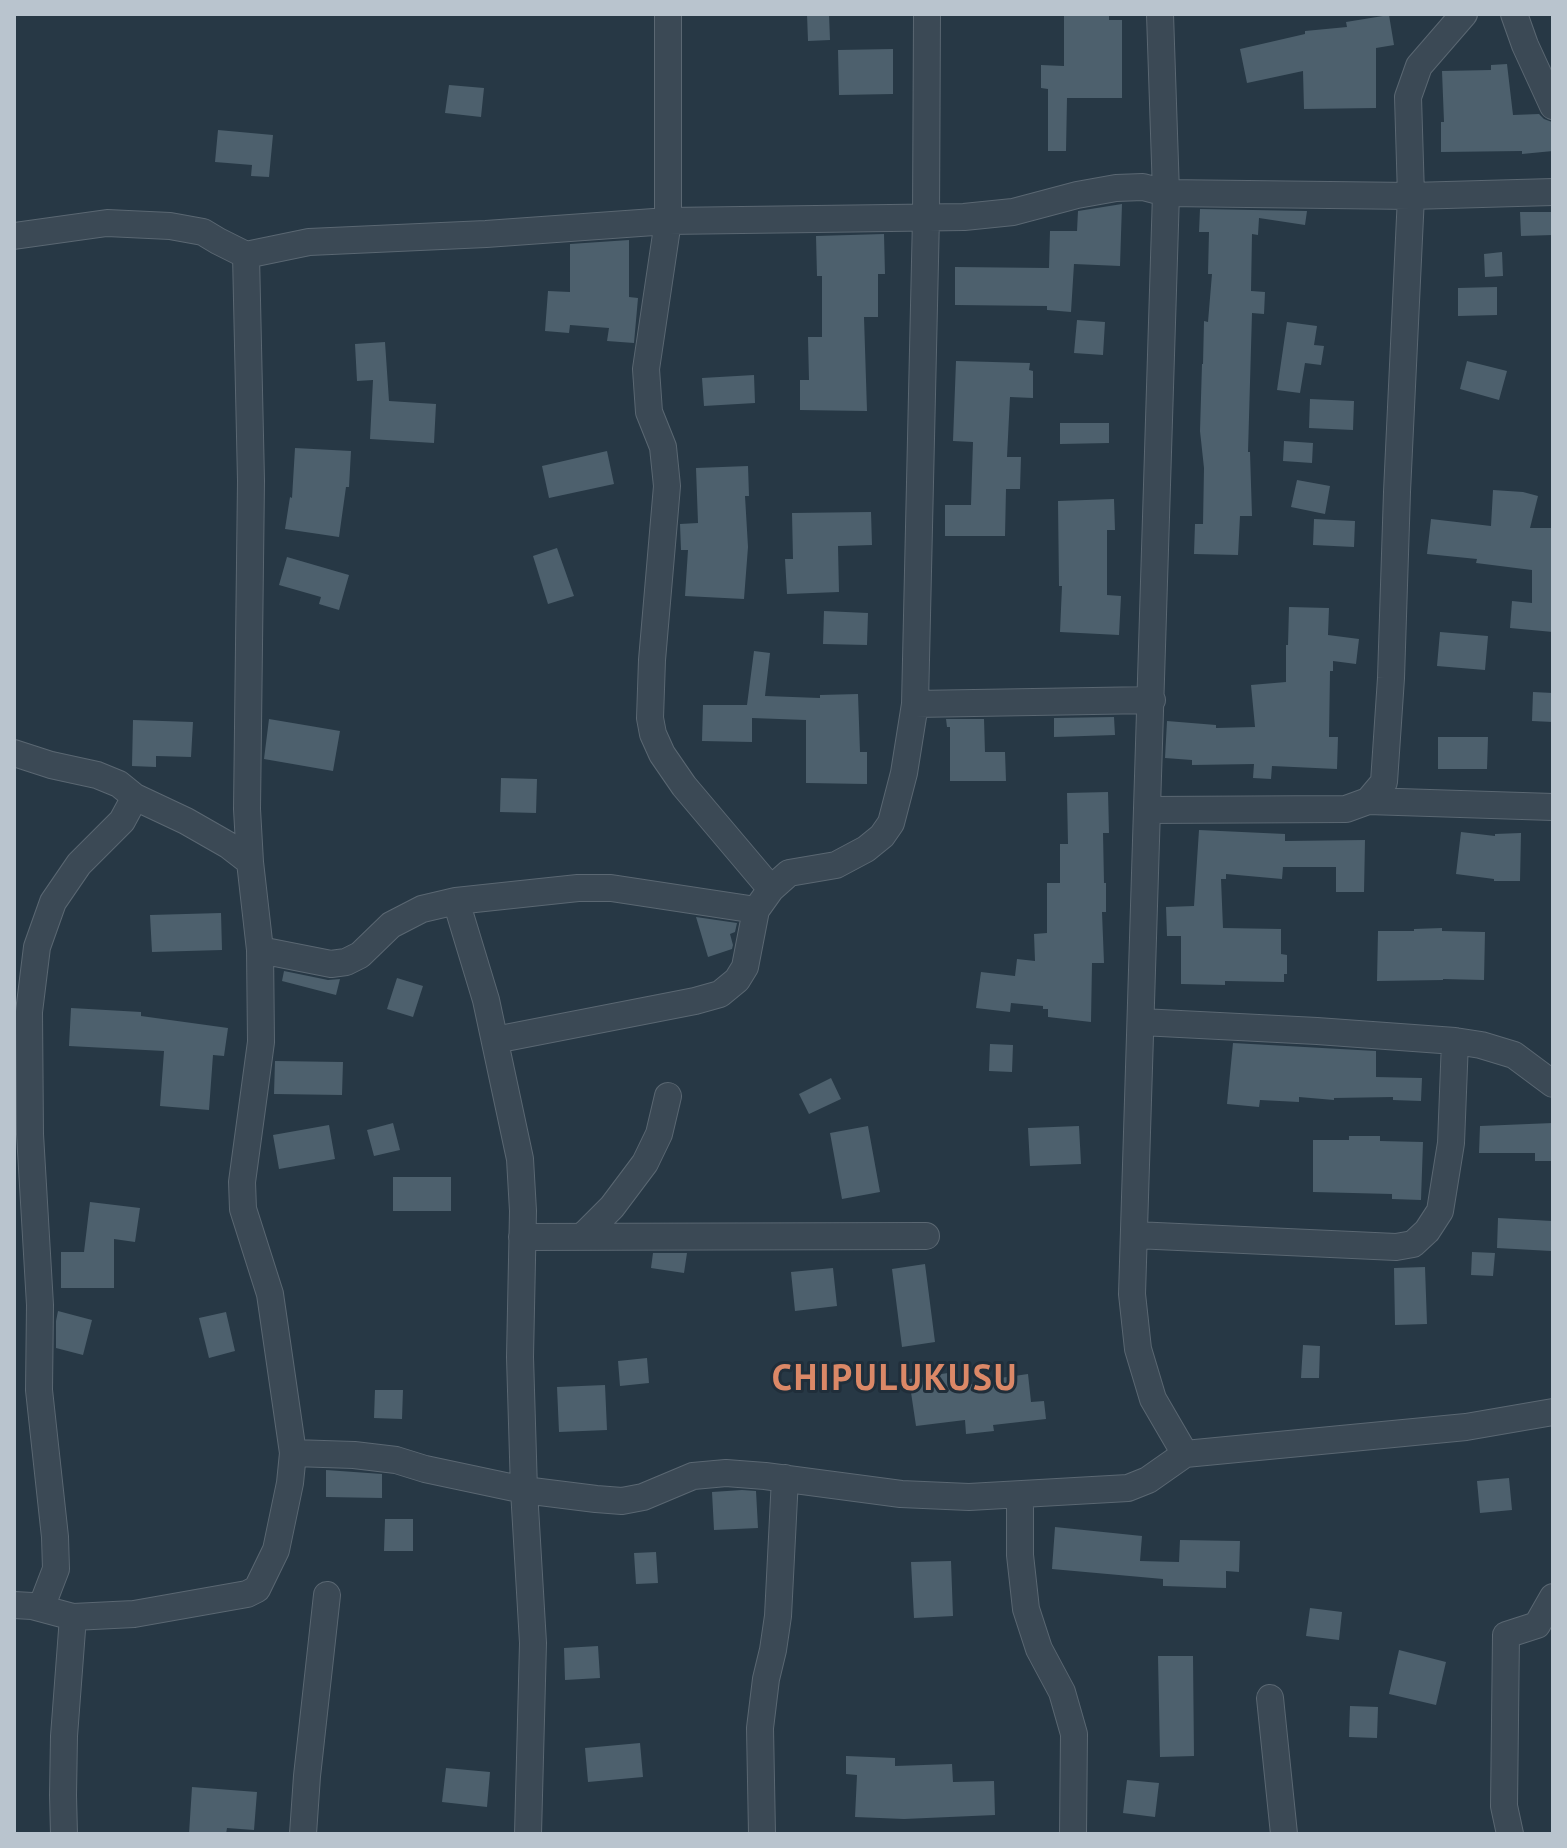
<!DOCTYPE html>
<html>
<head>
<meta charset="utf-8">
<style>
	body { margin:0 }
	#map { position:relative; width:1567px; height:1848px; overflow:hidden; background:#273845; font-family:"PT Sans",sans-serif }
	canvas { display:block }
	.frame { position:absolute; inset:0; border:16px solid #b9c4ce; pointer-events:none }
</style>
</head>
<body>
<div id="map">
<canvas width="1567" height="1848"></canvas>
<div class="frame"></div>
</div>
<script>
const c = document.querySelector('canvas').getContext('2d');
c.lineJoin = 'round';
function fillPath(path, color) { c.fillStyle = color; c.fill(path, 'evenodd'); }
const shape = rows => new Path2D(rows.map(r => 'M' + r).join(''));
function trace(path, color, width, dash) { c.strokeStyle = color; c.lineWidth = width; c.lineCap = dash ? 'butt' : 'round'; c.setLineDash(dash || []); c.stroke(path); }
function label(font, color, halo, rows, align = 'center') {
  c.font = font + ' "PT Sans",sans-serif'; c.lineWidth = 6; c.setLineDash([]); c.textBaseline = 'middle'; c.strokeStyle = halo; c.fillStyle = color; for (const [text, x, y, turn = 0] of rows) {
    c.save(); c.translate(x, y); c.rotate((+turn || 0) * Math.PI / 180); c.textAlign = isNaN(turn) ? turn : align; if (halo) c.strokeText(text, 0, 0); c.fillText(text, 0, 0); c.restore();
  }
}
const building = shape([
	[807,14,829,14,830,40,808,41],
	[1064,14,1109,14,1109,20,1122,20,1122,98,1067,98,1066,151,1048,151,1048,89,1041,88,1041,65,1064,66],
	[1389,15,1394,45,1376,48,1376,108,1304,109,1303,71,1247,83,1240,49,1305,34,1305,31,1347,27,1346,22],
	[893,49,893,94,839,95,838,50],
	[1507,64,1513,115,1539,114,1544,119,1552,122,1553,151,1522,154,1522,151,1441,152,1441,122,1444,122,1442,71,1491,70,1491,65],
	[449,85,484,88,481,117,445,113],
	[218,130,273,135,269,177,251,176,252,165,215,162],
	[1122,204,1120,266,1074,264,1071,312,1047,310,1047,306,955,305,955,267,1049,268,1050,231,1077,231,1078,211],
	[1200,209,1307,211,1305,225,1259,218,1258,235,1252,234,1251,291,1265,292,1264,314,1252,313,1248,452,1250,452,1252,516,1240,516,1238,555,1194,554,1195,524,1203,524,1204,468,1200,431,1202,364,1203,364,1204,321,1208,322,1212,274,1208,274,1209,232,1199,232],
	[1520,212,1553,212,1553,235,1521,236],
	[884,234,885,274,878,274,878,317,864,317,867,411,800,410,800,380,809,380,808,337,822,337,822,276,817,276,816,236],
	[629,240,629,297,638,298,634,343,607,341,609,328,570,325,569,333,545,331,548,291,570,292,570,244],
	[1502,252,1503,276,1485,277,1484,254],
	[1497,287,1497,315,1458,316,1458,288],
	[1077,320,1105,322,1103,355,1074,353],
	[1287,322,1317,326,1314,345,1324,346,1321,365,1305,363,1300,393,1277,390],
	[385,342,389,401,436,404,434,443,370,439,373,380,357,381,355,344],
	[956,361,1030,363,1029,370,1033,371,1033,398,1010,397,1007,457,1021,457,1020,489,1006,489,1005,536,945,536,945,505,971,505,973,442,953,441],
	[1467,361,1507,371,1499,400,1460,389],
	[754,375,755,403,704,406,702,378],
	[1310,399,1354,401,1353,430,1309,428],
	[1060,423,1109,423,1109,443,1060,444],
	[1284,441,1313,443,1312,463,1283,461],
	[295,448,351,451,349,487,346,487,339,537,285,529,290,497,292,498],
	[607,451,614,484,549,498,542,466],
	[748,466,749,496,745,496,748,547,744,599,685,596,688,550,681,550,680,524,698,523,696,468],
	[1297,480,1330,486,1325,514,1291,507],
	[1493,490,1523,492,1538,496,1530,528,1553,528,1553,632,1510,628,1512,601,1532,603,1532,570,1476,563,1477,559,1427,554,1431,519,1491,526],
	[1114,499,1115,530,1107,530,1107,595,1121,596,1119,635,1060,632,1062,586,1059,586,1058,501],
	[871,512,872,545,838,546,839,592,787,594,785,559,793,559,792,513],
	[1314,519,1355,521,1354,547,1313,545],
	[557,548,574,596,548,604,533,556],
	[287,557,349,575,339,610,319,604,321,597,279,585],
	[1289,607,1329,608,1328,635,1359,639,1356,664,1333,661,1333,671,1330,671,1329,737,1338,737,1337,769,1272,766,1271,779,1253,778,1254,764,1192,765,1192,760,1165,758,1167,721,1216,725,1216,728,1255,727,1251,685,1286,682,1286,645,1288,645],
	[824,611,868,613,867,645,823,644],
	[1440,632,1488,636,1485,670,1437,666],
	[754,651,770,653,765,696,820,698,820,695,858,694,860,752,867,752,867,784,806,783,806,720,752,718,752,742,702,741,703,705,747,705],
	[1533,692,1553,693,1553,722,1532,721],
	[1114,717,1115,735,1054,737,1054,718],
	[269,719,340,731,333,771,264,759],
	[946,719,984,719,985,752,1005,752,1006,781,950,781,950,727,947,727],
	[133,720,193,722,191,757,156,756,156,767,132,766],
	[1438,737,1488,737,1487,769,1438,769],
	[501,778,537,779,536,813,500,812],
	[1108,792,1109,833,1103,833,1104,883,1106,883,1106,912,1102,912,1104,963,1092,963,1091,1022,1048,1017,1048,1009,1043,1009,1043,1006,1011,1003,1010,1012,976,1008,981,972,1015,976,1017,959,1035,961,1034,934,1047,933,1047,883,1060,883,1060,844,1068,844,1067,793],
	[1199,830,1285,834,1285,841,1365,840,1364,892,1336,892,1336,867,1283,867,1282,879,1226,874,1226,879,1221,879,1223,928,1281,929,1281,954,1287,955,1287,974,1284,974,1284,982,1225,981,1225,985,1181,984,1181,936,1167,936,1166,907,1194,906],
	[1461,832,1495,836,1495,834,1521,833,1520,881,1494,881,1494,879,1456,874],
	[221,913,222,950,152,952,150,915],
	[696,917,737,923,735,932,730,934,733,945,732,949,708,957],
	[1442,928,1442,931,1485,932,1484,980,1443,979,1443,980,1377,981,1378,931,1414,931,1414,929],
	[284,971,328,980,340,979,336,995,282,981],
	[397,978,423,986,413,1017,387,1009],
	[71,1008,141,1012,141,1016,228,1028,224,1056,213,1055,209,1110,160,1106,164,1051,69,1046],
	[1233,1043,1376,1051,1376,1077,1422,1078,1421,1101,1393,1100,1393,1097,1334,1098,1334,1100,1299,1097,1299,1102,1260,1100,1259,1107,1227,1104],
	[990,1044,1013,1045,1012,1072,989,1071],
	[275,1061,343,1062,342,1095,274,1094],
	[831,1078,841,1099,809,1114,799,1094],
	[393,1123,400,1150,374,1156,367,1130],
	[1553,1123,1553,1161,1535,1161,1535,1153,1479,1153,1480,1126],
	[329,1125,335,1159,279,1169,273,1135],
	[868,1126,880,1192,842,1199,830,1133],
	[1079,1126,1081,1164,1030,1166,1028,1128],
	[1349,1136,1380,1136,1380,1141,1423,1142,1421,1200,1392,1199,1392,1194,1313,1192,1313,1140,1349,1140],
	[393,1177,451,1177,451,1211,393,1211],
	[90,1202,140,1208,135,1242,114,1239,114,1288,61,1288,61,1252,84,1252],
	[1498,1218,1552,1221,1551,1251,1497,1248],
	[1472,1252,1495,1253,1493,1276,1471,1275],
	[653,1253,687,1253,684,1273,651,1268],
	[925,1264,935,1342,902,1347,892,1269],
	[1425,1267,1427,1324,1395,1325,1394,1268],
	[833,1268,837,1306,795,1311,791,1272],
	[58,1311,92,1320,83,1355,56,1348,56,1321],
	[226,1312,235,1351,209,1358,199,1318],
	[1303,1345,1320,1346,1319,1378,1301,1378],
	[647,1358,649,1383,620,1386,618,1361],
	[948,1373,949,1386,1000,1382,1000,1378,1028,1374,1031,1402,1044,1401,1046,1419,993,1425,994,1431,966,1434,965,1420,916,1426,909,1379],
	[605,1385,607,1430,559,1432,557,1387],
	[375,1390,403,1390,402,1419,374,1418],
	[326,1470,382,1474,382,1498,326,1497],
	[1509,1478,1512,1510,1480,1513,1477,1481],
	[742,1490,756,1491,758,1528,714,1530,712,1492],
	[385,1519,413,1519,413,1551,384,1551],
	[1055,1527,1142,1536,1140,1561,1179,1562,1180,1540,1240,1541,1239,1572,1226,1571,1226,1588,1163,1586,1163,1579,1052,1569],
	[656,1552,658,1583,636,1584,634,1553],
	[951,1561,953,1616,914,1618,911,1562],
	[1310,1608,1342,1612,1339,1640,1306,1636],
	[598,1646,600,1678,565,1680,564,1648],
	[1399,1650,1446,1662,1436,1705,1389,1694],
	[1158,1656,1193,1656,1194,1756,1160,1757],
	[1350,1706,1378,1707,1377,1738,1349,1737],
	[640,1743,643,1777,588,1782,585,1748],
	[846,1756,895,1758,895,1766,952,1764,953,1782,994,1781,995,1815,904,1819,855,1817,857,1775,846,1774],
	[446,1768,490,1772,487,1807,442,1802],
	[1127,1780,1159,1783,1155,1817,1123,1813],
	[192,1787,257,1792,254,1830,227,1828,226,1834,189,1834]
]);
const street = shape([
	[668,14,668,221,646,369,649,412,663,447,667,486,652,660,650,718,653,734,662,754,684,786,771,889],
	[1514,14,1525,45,1553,106],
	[1553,192,1411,196,1166,193,1132,1294,1138,1349,1153,1399,1185,1454,1466,1427,1553,1412],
	[14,236,107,223,170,226,203,232,218,241,246,255,309,242,486,234,668,221,964,217,1013,212,1077,195,1116,188,1143,187,1166,193,1160,14],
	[915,704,926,217,927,14],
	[14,753,51,765,97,775,119,784,135,797,186,821,228,845,250,862],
	[1368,801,1553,807],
	[1148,810,1346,809,1368,801,1384,782,1391,678,1397,492,1411,196,1408,97,1419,66,1464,14],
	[456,901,486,1000,520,1159,523,1211,520,1357,524,1490,533,1643,528,1834],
	[260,950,331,964,346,962,360,955,391,925,422,909,456,901,578,888,611,888,756,910],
	[1141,1022,1317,1031,1455,1041,1481,1045,1514,1055,1553,1084],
	[495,1040,695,1001,720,994,737,980,745,967,756,910,771,889,789,873,836,865,866,849,882,836,891,823,904,773,915,704,1152,700],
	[1135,1235,1396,1247,1413,1244,1427,1231,1440,1211,1451,1143,1455,1041],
	[583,1236,612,1207,645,1163,659,1134,668,1096],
	[522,1237,926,1236],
	[293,1453,354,1455,396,1460,425,1469,524,1490,596,1499,622,1501,643,1497,693,1476,726,1473,765,1476,901,1494,969,1497,1128,1488,1148,1480,1185,1454],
	[1020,1495,1020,1555,1026,1609,1039,1649,1062,1692,1074,1734,1073,1834],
	[14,1605,32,1606,73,1617,134,1614,247,1594,257,1589,276,1550,290,1483,293,1453,270,1294,243,1209,242,1182,261,1042,260,950,250,862,247,809,251,481,246,255],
	[41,1608,56,1569,55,1537,39,1390,40,1305,30,1134,29,1012,37,947,53,902,79,864,122,821,135,797],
	[1270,1698,1284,1834],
	[64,1834,63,1795,64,1736,73,1617],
	[303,1834,307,1776,327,1595],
	[762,1834,760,1728,766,1679,773,1650,778,1616,785,1478],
	[1510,1834,1504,1806,1506,1635,1537,1625,1553,1597]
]);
const districtNames = [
	["CHIPULUKUSU",895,1380]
];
fillPath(building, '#4d606d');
trace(street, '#5a6772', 28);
trace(street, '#3b4955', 26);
c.letterSpacing = '2px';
label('bold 36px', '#db8867', '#202e3a', districtNames);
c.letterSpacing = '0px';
</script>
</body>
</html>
